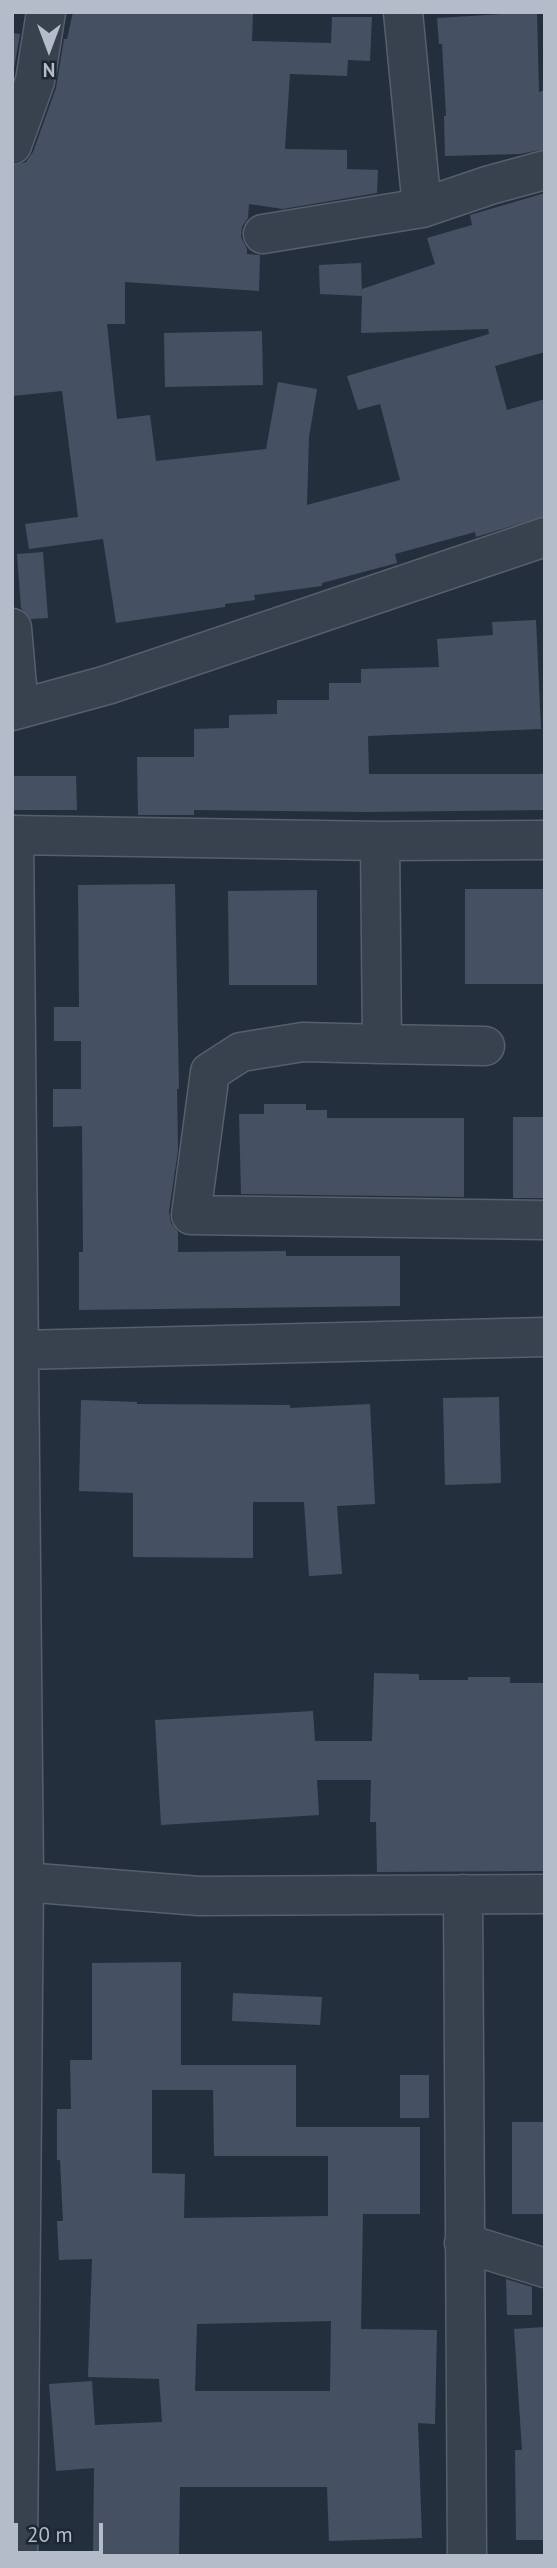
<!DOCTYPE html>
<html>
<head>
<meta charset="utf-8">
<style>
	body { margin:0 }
	#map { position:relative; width:557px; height:2568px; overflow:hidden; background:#242f3e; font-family:"PT Sans",sans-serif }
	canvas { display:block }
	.frame { position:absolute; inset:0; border:14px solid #b4bcc9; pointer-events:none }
	.north { position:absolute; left:14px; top:14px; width:70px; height:70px; -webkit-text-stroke:5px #1d2633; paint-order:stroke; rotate:180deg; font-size:19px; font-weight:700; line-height:28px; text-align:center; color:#b4bcc9 }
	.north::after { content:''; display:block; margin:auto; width:24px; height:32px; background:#b4bcc9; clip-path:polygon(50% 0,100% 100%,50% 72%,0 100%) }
	.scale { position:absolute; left:14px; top:2523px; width:89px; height:32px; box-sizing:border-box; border:4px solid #b4bcc9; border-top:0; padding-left:9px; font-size:21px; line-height:24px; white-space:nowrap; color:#b4bcc9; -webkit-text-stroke:5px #1d2633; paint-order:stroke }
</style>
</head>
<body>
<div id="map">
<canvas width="557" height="2568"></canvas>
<div class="frame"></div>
<div class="north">N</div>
<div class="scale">20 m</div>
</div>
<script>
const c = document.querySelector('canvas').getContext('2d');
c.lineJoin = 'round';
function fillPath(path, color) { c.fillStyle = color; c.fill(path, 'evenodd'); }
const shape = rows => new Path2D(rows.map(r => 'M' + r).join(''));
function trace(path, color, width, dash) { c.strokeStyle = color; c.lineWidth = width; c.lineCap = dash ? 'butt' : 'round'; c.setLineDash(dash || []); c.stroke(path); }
const building = shape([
	[73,12,253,12,252,41,331,43,332,17,372,17,370,61,348,60,347,76,290,74,285,149,347,150,347,169,378,170,377,193,283,209,249,204,248,218,242,227,241,237,247,249,247,254,260,255,259,291,125,282,125,324,107,324,117,419,150,415,156,461,266,449,278,382,317,389,309,437,307,505,400,480,380,404,358,410,347,376,489,334,488,329,361,333,362,296,320,294,319,265,361,263,362,296,362,289,435,264,427,238,472,225,470,215,545,193,545,352,495,366,507,410,545,399,545,516,476,537,475,532,395,554,397,563,322,583,322,586,254,595,255,600,225,604,225,607,116,623,103,539,29,549,25,524,78,517,62,391,12,396,12,340,14,340,12,166,26,162,33,152,56,88,64,39,67,39],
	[537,12,539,92,545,90,545,149,520,154,445,156,444,116,446,116,442,44,439,44,437,18],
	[12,33,20,34,12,80],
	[262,331,263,385,165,387,164,333],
	[43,552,48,618,31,619,21,608,17,554],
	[536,620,541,729,368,736,369,774,545,774,545,810,366,812,194,810,194,815,138,815,137,757,194,757,194,729,229,728,229,715,277,714,277,700,329,700,329,683,361,683,361,669,439,667,437,639,493,635,492,622],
	[12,776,76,776,77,810,12,810],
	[175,884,179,1089,177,1089,178,1150,169,1212,171,1223,178,1232,178,1252,286,1251,286,1256,400,1256,400,1306,79,1310,79,1252,83,1252,82,1126,53,1127,53,1089,81,1089,81,1041,54,1041,54,1007,79,1007,78,885],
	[465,889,545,889,545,984,465,984],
	[317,890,317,985,229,985,228,891],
	[264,1104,306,1104,306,1110,327,1110,327,1118,464,1118,464,1197,241,1194,239,1114,264,1114],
	[513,1117,545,1117,545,1198,513,1198],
	[499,1397,501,1483,445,1485,443,1398],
	[81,1400,137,1402,137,1404,290,1405,290,1408,370,1404,375,1504,337,1506,342,1574,309,1576,304,1502,253,1502,253,1558,133,1557,133,1493,79,1491],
	[374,1673,419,1674,419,1680,468,1680,468,1677,510,1677,510,1683,545,1683,545,1871,377,1872,376,1822,370,1822,371,1780,317,1780,319,1815,161,1825,155,1720,313,1711,315,1741,372,1741],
	[181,1962,181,2065,296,2065,296,2127,420,2127,420,2214,363,2214,361,2329,437,2330,435,2424,418,2423,422,2538,329,2541,327,2487,180,2487,179,2556,93,2556,94,2468,56,2471,49,2384,92,2381,95,2425,162,2422,159,2379,88,2377,92,2259,59,2260,57,2221,63,2221,60,2160,57,2160,57,2109,71,2109,70,2060,92,2060,92,1963],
	[152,2090,213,2090,214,2156,328,2156,328,2216,184,2218,185,2174,152,2173],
	[331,2321,330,2391,195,2391,197,2324],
	[233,1993,322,1997,320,2025,232,2021],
	[400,2075,429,2075,429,2118,400,2118],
	[512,2122,545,2122,545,2214,512,2214],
	[506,2279,532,2287,532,2315,507,2315],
	[545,2327,545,2540,516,2540,515,2450,522,2450,514,2329]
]);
const minor = shape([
	[403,12,422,208],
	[12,145,35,81,46,12],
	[263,234,422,208,490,185,545,170],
	[12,628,19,709],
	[12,711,107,685,545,537],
	[12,835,380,841,545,840],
	[14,835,24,1880,18,2556],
	[380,841,382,1044,485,1046],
	[382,1044,303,1042,241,1052,210,1072,191,1215,545,1220],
	[21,1350,545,1337],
	[12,1881,199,1896,545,1894],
	[463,1894,467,2556],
	[464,2243,545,2268]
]);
fillPath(building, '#455162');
trace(minor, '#565f6c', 41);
trace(minor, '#38414e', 38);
</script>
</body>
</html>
